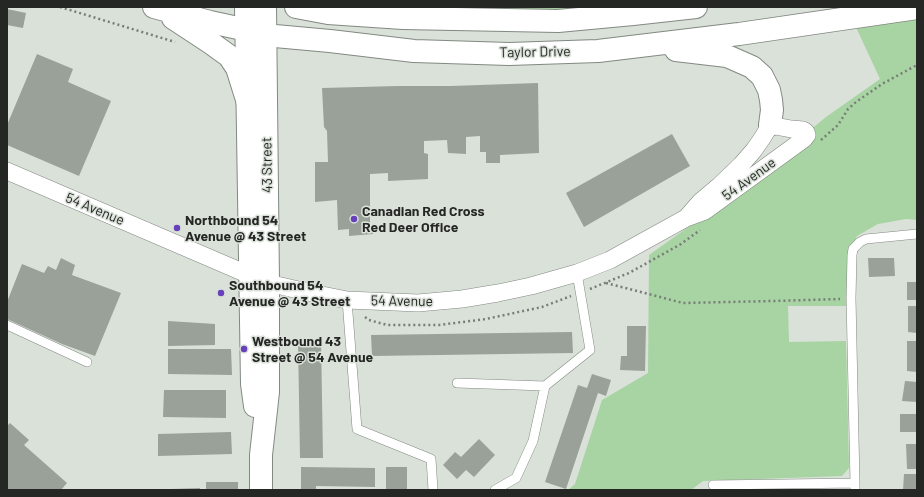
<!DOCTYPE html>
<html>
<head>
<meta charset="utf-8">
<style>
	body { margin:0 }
	#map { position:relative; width:924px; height:497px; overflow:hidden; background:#dae1d9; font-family:Barlow,sans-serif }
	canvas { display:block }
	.frame { position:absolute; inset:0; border:8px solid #252724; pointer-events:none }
</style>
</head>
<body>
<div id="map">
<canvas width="924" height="497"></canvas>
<div class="frame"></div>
</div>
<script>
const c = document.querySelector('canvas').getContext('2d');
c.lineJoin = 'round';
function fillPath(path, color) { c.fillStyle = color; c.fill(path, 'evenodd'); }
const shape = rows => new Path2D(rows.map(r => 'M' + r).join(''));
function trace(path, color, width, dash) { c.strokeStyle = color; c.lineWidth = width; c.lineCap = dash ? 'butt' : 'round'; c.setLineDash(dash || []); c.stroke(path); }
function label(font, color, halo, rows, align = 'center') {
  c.font = font + ' Barlow,sans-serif'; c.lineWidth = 3; c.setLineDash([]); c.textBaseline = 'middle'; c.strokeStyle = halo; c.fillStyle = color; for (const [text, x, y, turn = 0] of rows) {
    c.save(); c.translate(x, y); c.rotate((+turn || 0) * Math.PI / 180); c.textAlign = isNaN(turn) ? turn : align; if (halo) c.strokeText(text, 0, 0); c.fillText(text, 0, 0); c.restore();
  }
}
const green = shape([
	[380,7,617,7,565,12],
	[917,16,917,220,906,219,878,224,857,236,850,251,846,306,788,306,789,342,846,341,849,468,842,476,703,481,691,490,568,490,575,484,602,400,648,373,649,255,722,203,826,117,880,79,855,25]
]);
const building = shape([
	[7,9,26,13,23,28,7,25],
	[37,54,73,69,68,82,111,101,79,176,7,145,7,125],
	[538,83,539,153,500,155,500,163,486,163,486,152,480,152,480,136,466,137,466,154,448,153,447,140,424,141,424,153,428,154,428,179,388,181,388,173,370,174,370,228,373,228,373,234,349,236,349,229,338,230,337,200,315,202,315,162,328,162,327,131,324,127,322,88,398,86,451,86],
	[672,134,690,166,584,227,566,193],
	[61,258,75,265,72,275,121,293,95,356,62,344,7,319,7,302,22,264,44,273,48,266,56,270],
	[868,258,894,258,895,276,869,277],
	[907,282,917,282,917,300,907,300],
	[908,306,917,306,917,333,908,332],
	[168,321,215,324,215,345,168,346],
	[627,326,646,326,645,371,620,370,621,356,627,356],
	[572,332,573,353,372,356,371,335],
	[298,339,321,339,323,458,300,458],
	[907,341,917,341,917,372,907,371],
	[168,349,231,349,232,375,168,374],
	[592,374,611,380,606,396,598,393,566,489,545,482,578,385,587,388],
	[905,381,917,382,917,402,902,401],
	[164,390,226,390,226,418,163,417],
	[900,414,917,414,917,432,900,432],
	[10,423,29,440,24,445,67,483,61,490,7,490,7,426],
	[231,432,232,454,158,456,158,434],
	[479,439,495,455,474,477,466,470,457,479,443,465,455,452,461,457],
	[906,444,917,444,917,469,907,469],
	[301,467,375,468,375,487,316,486,316,490,301,490],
	[386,467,407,467,407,490,386,490],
	[904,474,917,474,917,490,903,490],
	[206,482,238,482,238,490,206,490],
	[200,488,200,490,171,490,171,489]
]);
const path = shape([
	[60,7,175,42],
	[821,140,838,125,848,109,856,102,882,84,917,65],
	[606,283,683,303,773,301,840,299],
	[590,289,629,273,681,244,700,230],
	[365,317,369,320,387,325,439,325,486,319,542,307,571,296]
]);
const service = shape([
	[347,300,357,429,431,459,433,490],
	[7,325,87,362],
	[457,383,545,386],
	[855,483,851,298,852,255,853,249,860,242,866,239,917,234],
	[713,485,855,483,855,490],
	[495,490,516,478,533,441,545,386,590,350,577,273]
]);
const minor = shape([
	[7,171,268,283,307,292,347,300,418,303,462,299,498,293,531,286,577,273,610,260,686,218,705,211,804,139,807,135,806,132,803,130,791,129,770,125,763,137,754,150,741,165,719,186,700,202,686,218]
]);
const tertiary = shape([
	[246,7,252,384,255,406],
	[261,490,261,455,268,392,268,283,265,7]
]);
const secondary = shape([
	[154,7,210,22,275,36,330,41,414,51,509,54,598,51,739,34,917,8],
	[296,7,328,13,403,18,558,21,633,14,696,7],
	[173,18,211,43,229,56,237,68,248,103],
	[676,50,727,56,752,67,762,76,769,90,771,100,772,110,770,125]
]);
const markers = [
	[354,219,4,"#6641ba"],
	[177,228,4,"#6641ba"],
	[221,293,4,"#6641ba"],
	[244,349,4,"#6641ba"]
];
const streetNames = [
	["Taylor Drive",535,52,-1],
	["43 Street",267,165,-91],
	["54 Avenue",749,179,-36],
	["54 Avenue",95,209,23],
	["54 Avenue",402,301,1]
];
const poiNames = [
	["Canadian Red Cross",362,211],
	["Red Deer Office",362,227],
	["Northbound 54",185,220],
	["Avenue @ 43 Street",185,236],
	["Southbound 54",229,285],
	["Avenue @ 43 Street",229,301],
	["Westbound 43",252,341],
	["Street @ 54 Avenue",252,357]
];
fillPath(green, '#a7d4a2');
fillPath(building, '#9aa199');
trace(service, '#828982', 10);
trace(minor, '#828982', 18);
trace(tertiary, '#828982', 24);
trace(secondary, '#828982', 24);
trace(path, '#797d78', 2.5, [2, 3]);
trace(service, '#fff', 9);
trace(minor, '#fff', 17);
trace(tertiary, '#fff', 22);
trace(secondary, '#fff', 22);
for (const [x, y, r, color] of markers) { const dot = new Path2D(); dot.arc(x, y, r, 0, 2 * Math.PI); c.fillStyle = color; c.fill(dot); trace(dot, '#dae1d9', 1.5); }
label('14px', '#252724', '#dae1d9', streetNames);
label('bold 14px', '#252724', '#dae1d9', poiNames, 'left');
</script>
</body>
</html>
